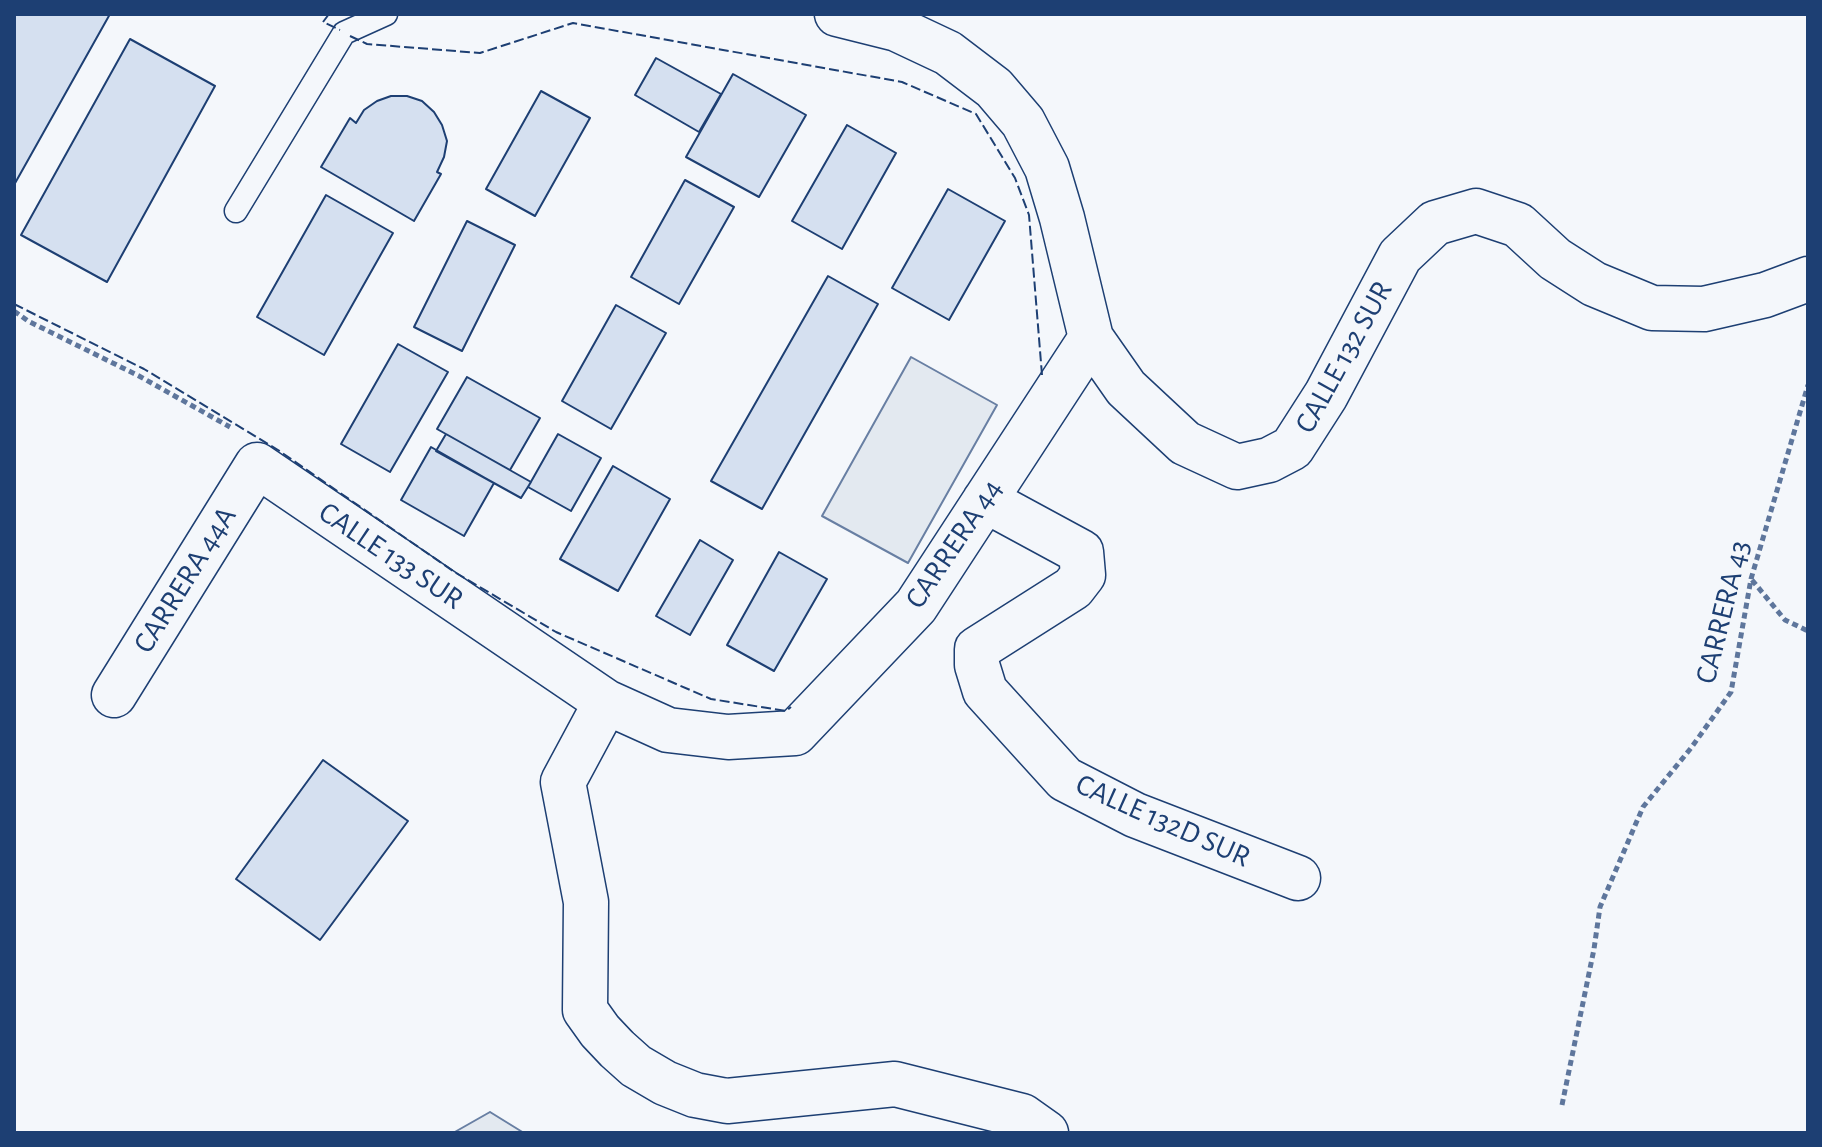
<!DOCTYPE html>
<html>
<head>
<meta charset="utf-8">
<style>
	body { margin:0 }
	#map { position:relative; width:1822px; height:1147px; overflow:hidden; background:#f4f7fb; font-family:"Alegreya Sans",sans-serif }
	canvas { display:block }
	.frame { position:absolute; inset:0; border:16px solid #1d3f73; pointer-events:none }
</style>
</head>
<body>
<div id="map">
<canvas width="1822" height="1147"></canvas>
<div class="frame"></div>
</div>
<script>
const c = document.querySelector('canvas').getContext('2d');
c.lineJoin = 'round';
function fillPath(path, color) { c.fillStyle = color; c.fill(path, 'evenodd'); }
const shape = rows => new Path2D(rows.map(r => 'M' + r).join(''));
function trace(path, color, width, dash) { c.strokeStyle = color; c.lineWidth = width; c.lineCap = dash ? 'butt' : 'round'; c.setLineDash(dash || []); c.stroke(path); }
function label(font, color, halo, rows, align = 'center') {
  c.font = font + ' "Alegreya Sans",sans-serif'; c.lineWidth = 6; c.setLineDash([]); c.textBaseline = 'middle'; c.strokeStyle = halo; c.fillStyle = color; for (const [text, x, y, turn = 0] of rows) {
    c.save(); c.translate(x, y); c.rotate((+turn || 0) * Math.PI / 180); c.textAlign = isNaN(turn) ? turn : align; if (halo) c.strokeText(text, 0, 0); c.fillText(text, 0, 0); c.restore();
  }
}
const green = shape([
	[911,357,997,405,908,563,822,516,911,357],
	[490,1112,524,1133,453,1133,490,1112]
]);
const building = shape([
	[14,14,110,14,14,185,14,14],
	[130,39,215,86,107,282,21,235,130,39],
	[656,58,721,94,699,132,635,95,656,58],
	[733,74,806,115,759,197,686,157,733,74],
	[541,91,590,118,535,216,486,189,541,91],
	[391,96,407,96,422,101,434,112,442,125,447,141,444,157,437,172,441,174,414,221,321,167,350,118,356,123,364,110,377,101,391,96],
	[847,125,896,153,842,249,792,221,847,125],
	[685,180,734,207,679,304,631,277,685,180],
	[948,189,1005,221,949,320,892,288,948,189],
	[326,195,393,233,324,355,257,317,326,195],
	[467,221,515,245,462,351,414,327,467,221],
	[828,276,878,304,762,509,711,481,828,276],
	[616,305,666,333,611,429,562,401,616,305],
	[398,344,448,372,390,472,341,444,398,344],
	[467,377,540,418,510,470,437,429,467,377],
	[446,434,531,482,521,498,436,451,446,434],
	[558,434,601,458,571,511,528,487,558,434],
	[431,447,494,483,464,536,401,500,431,447],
	[613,466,670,499,618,591,560,559,613,466],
	[700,540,733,560,690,635,656,616,700,540],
	[779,552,827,579,774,671,727,645,779,552],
	[323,760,408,821,320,940,236,879,323,760]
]);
const path = shape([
	[14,311,28,321,139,376,230,427],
	[1752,580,1785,620,1808,631],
	[1562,1105,1594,949,1600,907,1643,807,1691,748,1731,692,1751,579,1808,385]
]);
const lane = shape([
	[236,211,344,33,386,14]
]);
const street = shape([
	[837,14,897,29,948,53,994,88,1023,122,1047,168,1062,218,1091,338,1126,388,1185,443,1237,467,1269,460,1292,448,1326,395,1400,256,1435,223,1476,211,1518,225,1555,259,1594,284,1652,308,1704,309,1765,295,1808,279],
	[985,500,1081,552,1083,575,1073,588,977,649,977,665,985,691,1065,779,1135,815,1298,878],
	[114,695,257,465,606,702,668,730,728,737,795,733,916,606,1091,338],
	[606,702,563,782,586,902,585,1010,600,1031,617,1049,636,1066,665,1083,695,1095,727,1101,895,1084,1022,1116,1046,1133]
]);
const fence = shape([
	[329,14,323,22,340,30],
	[350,36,367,44,480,53,573,23,902,82,976,114,1015,178,1029,215,1042,375],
	[14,304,144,369,278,450,456,573,556,632,711,699,786,711,791,707]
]);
const streetNames = [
	["CALLE 132 SUR",1344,357,-61],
	["CARRERA 44",954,544,-56],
	["CALLE 133 SUR",391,556,34],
	["CARRERA 44A",185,580,-58],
	["CARRERA 43",1723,612,-76],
	["CALLE 132D SUR",1163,821,24]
];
fillPath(green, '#e3e9f0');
trace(green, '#687fa3', 2);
fillPath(building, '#d5e0f0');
trace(building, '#1d3f73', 2);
trace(lane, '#1d3f73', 25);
trace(street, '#1d3f73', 47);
trace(path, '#5e769c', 5, [6, 4]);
trace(lane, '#f4f7fb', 22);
trace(street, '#f4f7fb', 44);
trace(fence, '#1d3f73', 2, [10, 4]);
label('30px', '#1d3f73', '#f4f7fb', streetNames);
</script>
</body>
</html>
